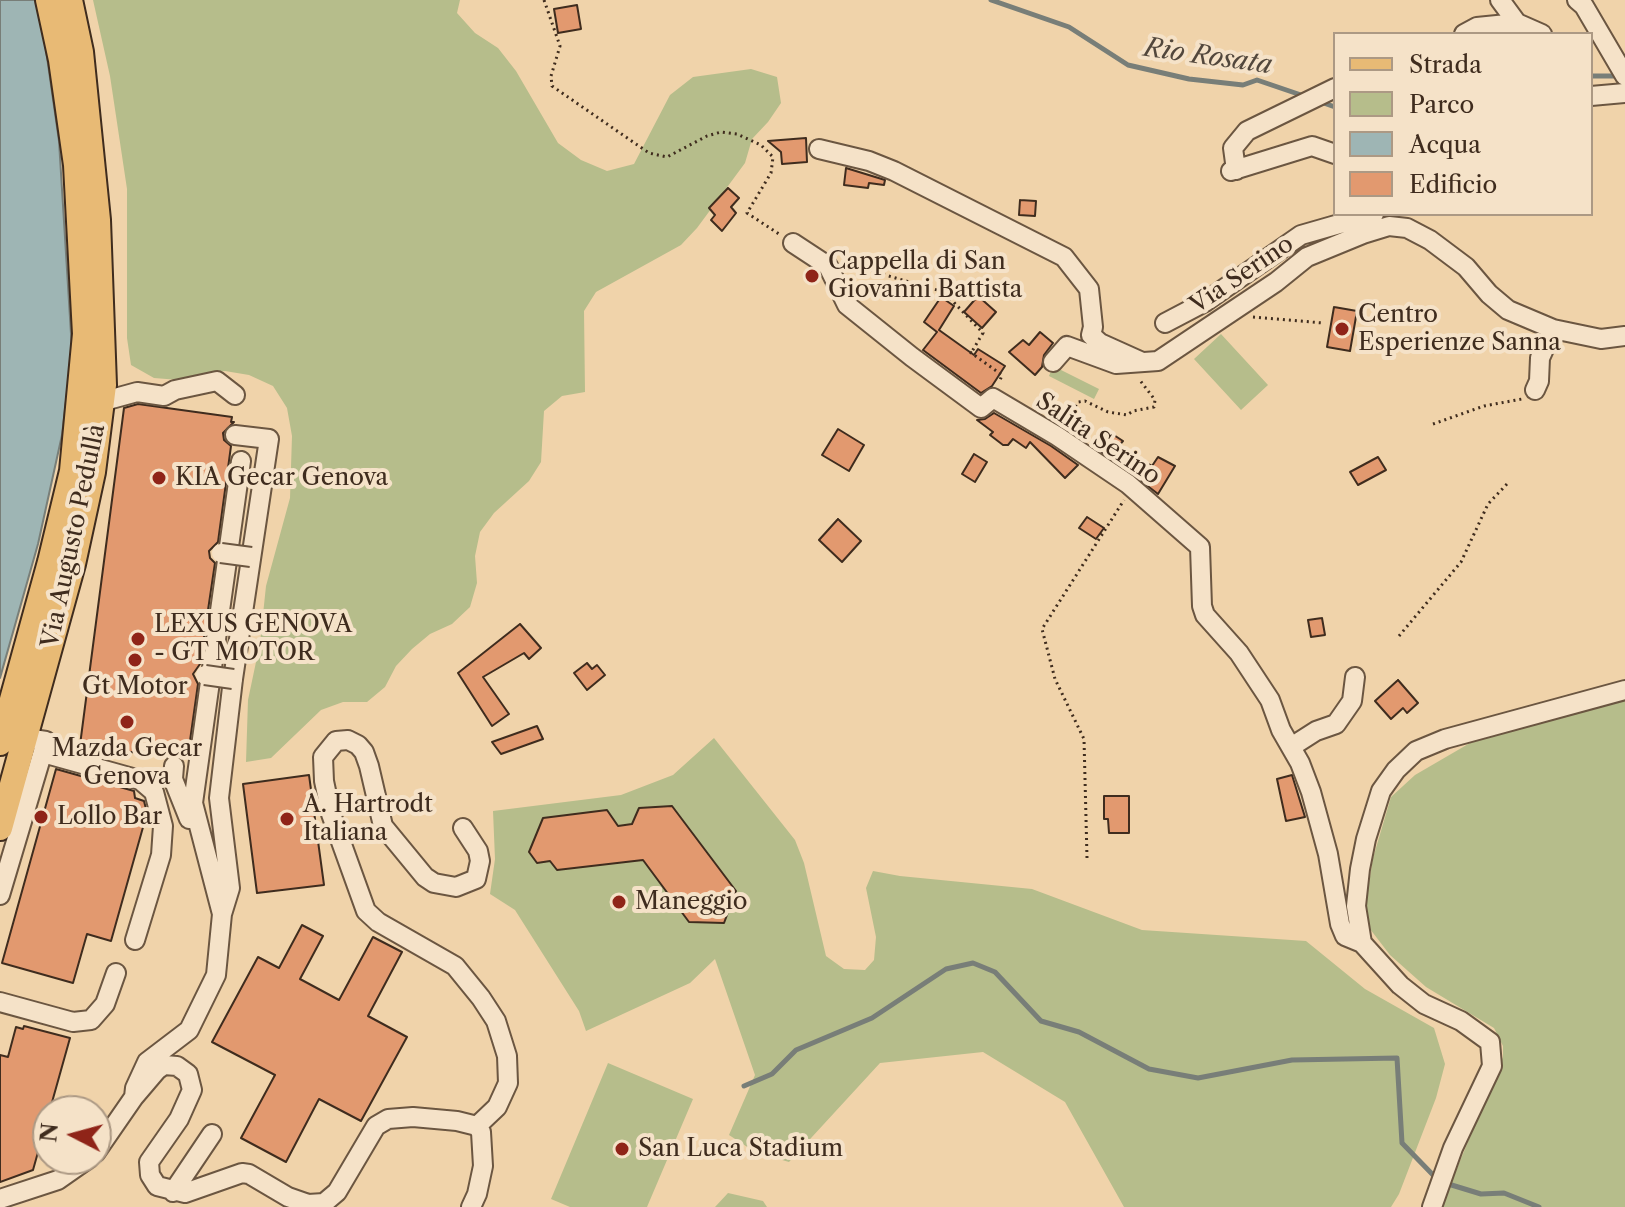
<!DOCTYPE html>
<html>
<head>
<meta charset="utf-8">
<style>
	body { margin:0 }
	#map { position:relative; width:1625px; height:1207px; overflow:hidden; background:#f0d3aa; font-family:"Libre Caslon Text",serif }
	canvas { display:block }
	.legend { position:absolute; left:1333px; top:32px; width:260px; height:184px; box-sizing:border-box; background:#f5e2c8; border:2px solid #ac9984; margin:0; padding:10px 14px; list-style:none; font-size:24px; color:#3f2c1e }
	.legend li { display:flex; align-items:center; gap:16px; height:40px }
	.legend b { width:40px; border:2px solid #ac9984 }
	.north { position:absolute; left:32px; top:1095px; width:80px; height:80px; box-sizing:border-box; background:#f5e2c8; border:2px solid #ac9984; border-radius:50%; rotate:276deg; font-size:22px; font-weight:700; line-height:32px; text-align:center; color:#3f2c1e }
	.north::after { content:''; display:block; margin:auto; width:28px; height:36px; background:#8f2418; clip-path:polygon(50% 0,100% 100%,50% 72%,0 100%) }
</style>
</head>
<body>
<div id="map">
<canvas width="1625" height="1207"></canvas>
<ul class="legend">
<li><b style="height:10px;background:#e8ba75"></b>Strada</li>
<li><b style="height:22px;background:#b6bd8b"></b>Parco</li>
<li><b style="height:22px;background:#9eb5b4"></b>Acqua</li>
<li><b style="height:22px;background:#e2996f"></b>Edificio</li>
</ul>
<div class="north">N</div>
</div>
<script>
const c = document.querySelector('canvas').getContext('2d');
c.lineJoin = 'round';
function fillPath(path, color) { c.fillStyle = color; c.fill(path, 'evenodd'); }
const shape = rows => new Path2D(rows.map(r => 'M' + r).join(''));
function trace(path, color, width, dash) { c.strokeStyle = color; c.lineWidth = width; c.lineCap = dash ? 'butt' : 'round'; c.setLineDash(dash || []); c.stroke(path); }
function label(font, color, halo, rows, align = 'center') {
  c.font = font + ' "Libre Caslon Text",serif'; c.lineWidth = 8; c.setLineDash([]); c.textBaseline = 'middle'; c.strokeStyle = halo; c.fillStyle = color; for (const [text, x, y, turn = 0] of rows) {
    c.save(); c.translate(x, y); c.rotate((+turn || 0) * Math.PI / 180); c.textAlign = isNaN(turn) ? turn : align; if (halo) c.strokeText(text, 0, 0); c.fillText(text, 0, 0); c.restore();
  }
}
const green = shape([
	[93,0,460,0,457,13,475,33,498,48,516,71,558,143,581,160,607,171,634,164,670,95,693,77,751,69,777,77,781,103,768,122,752,139,745,163,697,228,681,245,596,292,584,311,585,392,562,396,544,411,541,462,529,481,494,513,480,532,475,556,477,583,470,607,452,624,430,634,412,649,396,666,385,687,367,702,343,702,321,710,271,758,246,762,248,700,260,643,266,586,290,498,292,436,287,408,273,386,249,375,225,371,179,380,154,378,131,365,127,338,127,189,110,76],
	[1221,334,1268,385,1241,410,1194,359],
	[1053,366,1099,389,1094,399,1049,376],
	[1625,698,1625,1207,1441,1207,1503,1057,1503,1046,1494,1028,1426,987,1390,955,1370,929,1365,908,1373,858,1391,797,1415,775,1470,743],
	[714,738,795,840,804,863,826,956,844,969,865,970,874,960,876,937,866,888,873,871,900,876,1032,889,1142,930,1306,941,1365,989,1434,1028,1445,1064,1436,1098,1399,1194,1391,1207,1124,1207,1065,1102,983,1052,880,1063,789,1162,755,1152,729,1135,755,1075,715,959,690,983,586,1031,579,1011,515,910,490,894,495,859,493,811,621,795,673,775],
	[608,1063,693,1099,647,1207,570,1207,551,1199],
	[728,1193,763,1201,767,1207,715,1207]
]);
const water = shape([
	[0,0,36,0,41,15,59,141,72,350,62,435,38,544,0,678,0,0]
]);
const stream = shape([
	[991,0,1069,27,1128,65,1189,79,1243,85,1257,80,1304,96],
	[1591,76,1620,76],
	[1321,102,1335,107],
	[744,1086,772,1074,796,1050,872,1018,946,969,973,963,995,972,1041,1021,1079,1032,1149,1069,1198,1078,1292,1060,1397,1058,1402,1143,1436,1178],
	[1445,1183,1481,1194,1504,1193,1539,1207]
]);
const building = shape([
	[577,5,581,29,558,33,554,9,577,5],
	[806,138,807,162,782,164,781,152,768,141,806,138],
	[846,168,885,180,884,185,869,183,868,188,844,185,846,168],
	[728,188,739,198,731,207,736,213,722,231,711,220,715,215,709,208,728,188],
	[1020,200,1036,201,1035,216,1019,215,1020,200],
	[978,296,996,312,982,328,964,312,978,296],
	[941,297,954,306,939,330,974,355,978,349,1005,366,992,386,981,393,923,350,937,332,924,322,941,297],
	[1334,307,1357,311,1350,351,1327,347,1334,307],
	[1040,332,1053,343,1044,355,1042,367,1035,375,1009,352,1023,340,1029,345,1040,332],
	[138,404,232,417,231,422,234,422,223,433,224,440,231,446,218,542,209,551,210,558,215,563,200,664,193,674,198,684,188,755,183,754,183,759,176,754,167,757,80,745,124,408,138,404],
	[994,413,1051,446,1078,465,1065,478,1030,442,1026,448,1013,439,1008,445,1003,445,990,435,993,432,977,420,985,419,994,413],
	[1103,428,1123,441,1109,457,1091,445,1103,428],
	[838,429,864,445,849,471,822,455,838,429],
	[1131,453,1152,466,1158,457,1175,466,1158,494,1122,466,1131,453],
	[974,454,987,462,975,482,962,474,974,454],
	[1378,457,1386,470,1358,485,1350,472,1378,457],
	[1087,517,1104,528,1096,539,1079,528,1087,517],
	[838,519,861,541,842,562,819,540,838,519],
	[1322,618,1325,635,1311,637,1308,620,1322,618],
	[520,624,541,648,529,659,524,653,483,677,509,714,492,726,458,673,520,624],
	[587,663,592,669,597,665,605,675,587,690,574,673,587,663],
	[1398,680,1418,703,1407,713,1403,708,1391,719,1375,701,1398,680],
	[537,726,543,739,501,754,492,742,537,726],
	[56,769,134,791,135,798,144,801,147,813,111,941,87,934,73,983,2,963,56,769],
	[309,775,324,885,257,893,243,784,309,775],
	[1292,775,1305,817,1286,821,1277,779,1292,775],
	[1104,796,1129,796,1129,833,1109,833,1108,819,1104,819,1104,796],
	[672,806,736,891,724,923,689,922,643,860,557,870,550,861,537,863,529,852,543,818,607,810,618,826,632,824,639,808,672,806],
	[302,925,323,936,300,979,339,1000,373,937,402,952,368,1016,407,1037,361,1121,319,1099,286,1162,241,1138,275,1075,212,1042,258,957,279,968,302,925],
	[24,1026,70,1038,33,1170,0,1182,0,1055,8,1057,16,1027,23,1029,24,1026]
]);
const path = shape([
	[544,0,560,46,551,76,552,86,649,153,667,157,707,136,721,132,737,134,761,145,773,157,771,173,747,213,779,234],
	[848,267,861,268,944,292,983,333,971,353],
	[1253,317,1323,323],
	[970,352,1002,375,999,383],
	[1066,422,1078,402,1085,401,1108,412,1127,415,1133,411,1154,407,1155,400,1139,379],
	[1433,424,1484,406,1522,399],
	[1399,636,1461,562,1488,504,1507,484],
	[1087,858,1084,739,1055,679,1042,629,1124,500]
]);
const minor = shape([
	[1500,0,1517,23,1542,34],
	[1577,0,1584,6,1625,76],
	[1464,34,1477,27,1517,23],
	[1591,96,1625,93],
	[819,149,869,161,894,171,1064,257,1089,289,1093,327,1091,335,1100,343,1140,361],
	[1236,170,1233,148,1247,131,1335,88],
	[1231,171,1312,146,1335,154],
	[793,243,828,266,847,305,912,357,981,408,993,398,1057,436,1128,484,1200,547,1202,606,1205,615,1239,653,1270,700,1281,730,1300,763,1311,792,1328,854,1340,924,1345,936,1362,943],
	[1165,323,1205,302,1301,235,1374,214],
	[1053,362,1067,346,1116,364,1158,361,1276,282,1307,257,1363,234,1389,226,1407,228,1430,240,1466,267,1489,294,1508,310,1553,329,1601,339,1625,336],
	[1535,390,1539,381,1540,358,1553,329],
	[108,400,137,392,164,396,175,390,217,381,235,395],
	[1291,747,1316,731,1336,724,1352,701,1355,677],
	[43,753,140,780,154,792,163,826,161,855,135,940],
	[174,766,173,779,189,819],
	[463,828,478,851,480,861,476,879,456,887,434,883,425,877,383,826,369,766,364,752,358,745,348,740,336,741,323,757,324,781,331,814,366,911,378,922,455,966,481,998,496,1021,507,1056,508,1083,497,1107,477,1126],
	[0,895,46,741,26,738],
	[222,914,193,803,241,461],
	[0,1002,73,1022,91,1020,105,1004,116,973],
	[134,1097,135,1088,147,1062,189,1030,216,975,222,914,230,888,219,798,233,679,269,439,235,435],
	[96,1152,134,1097,157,1070,164,1065,177,1066,188,1074,192,1090,179,1119,149,1162,150,1175,157,1186,185,1193,242,1173,249,1174,288,1197,308,1204,324,1203,337,1192,376,1126,388,1119,413,1117,457,1121,477,1126,481,1132,483,1166,477,1194,471,1207],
	[173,1192,212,1134],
	[0,1199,58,1180,88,1159],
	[1432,1207,1453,1148,1492,1066,1490,1042,1461,1021,1424,1004,1400,985,1362,943,1356,906,1360,869,1366,839,1381,791,1396,770,1416,751,1445,739,1625,690]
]);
const major = shape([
	[0,743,50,562,72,471,85,334,76,165,61,60,48,0],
	[0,828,73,564,93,472,104,385,98,220,81,52,70,0]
]);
const minorBridge = shape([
	[221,553,251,557],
	[205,675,233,679]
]);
const markers = [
	[812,276,8,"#8f2418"],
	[1342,329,8,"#8f2418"],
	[159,478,8,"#8f2418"],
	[138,639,8,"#8f2418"],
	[135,660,8,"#8f2418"],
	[127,722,8,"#8f2418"],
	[41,817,8,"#8f2418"],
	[287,819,8,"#8f2418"],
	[619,902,8,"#8f2418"],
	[622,1149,8,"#8f2418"]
];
const poiNames = [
	["Cappella di San",828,262],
	["Giovanni Battista",828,290],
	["Centro",1358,315],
	["Esperienze Sanna",1358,343],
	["KIA Gecar Genova",175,478],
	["LEXUS GENOVA",154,625],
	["- GT MOTOR",154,653],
	["Gt Motor",135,687,"center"],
	["Mazda Gecar",127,749,"center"],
	["Genova",127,777,"center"],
	["A. Hartrodt",303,805],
	["Italiana",303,833],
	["Lollo Bar",57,817],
	["Maneggio",635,902],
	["San Luca Stadium",638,1149]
];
const streetNames = [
	["Via Serino",1242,275,-34],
	["Salita Serino",1098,439,34],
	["Via Augusto Pedullà",74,536,-78]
];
const waterNames = [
	["Rio Rosata",1208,57,8]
];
fillPath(green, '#b6bd8b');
fillPath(water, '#9eb5b4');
trace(water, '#787e78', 2);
trace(stream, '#787e78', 5);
fillPath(building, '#e2996f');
trace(building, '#3f2c1e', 2);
trace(minor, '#6b5641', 22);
trace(major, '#3f2c1e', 28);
trace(path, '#3f2c1e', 3, [2, 4]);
trace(minor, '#f5e2c8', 18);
trace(major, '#e8ba75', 24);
trace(minorBridge, '#6b5641', 22, []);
trace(minorBridge, '#f5e2c8', 18);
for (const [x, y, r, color] of markers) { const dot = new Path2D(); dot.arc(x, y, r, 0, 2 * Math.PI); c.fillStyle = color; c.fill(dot); trace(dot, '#f5e2c8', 3); }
label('24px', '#3f2c1e', '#f5e2c8', poiNames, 'left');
label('24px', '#3f2c1e', '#f5e2c8', streetNames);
label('italic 26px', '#52473c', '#f5e2c8', waterNames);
</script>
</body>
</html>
